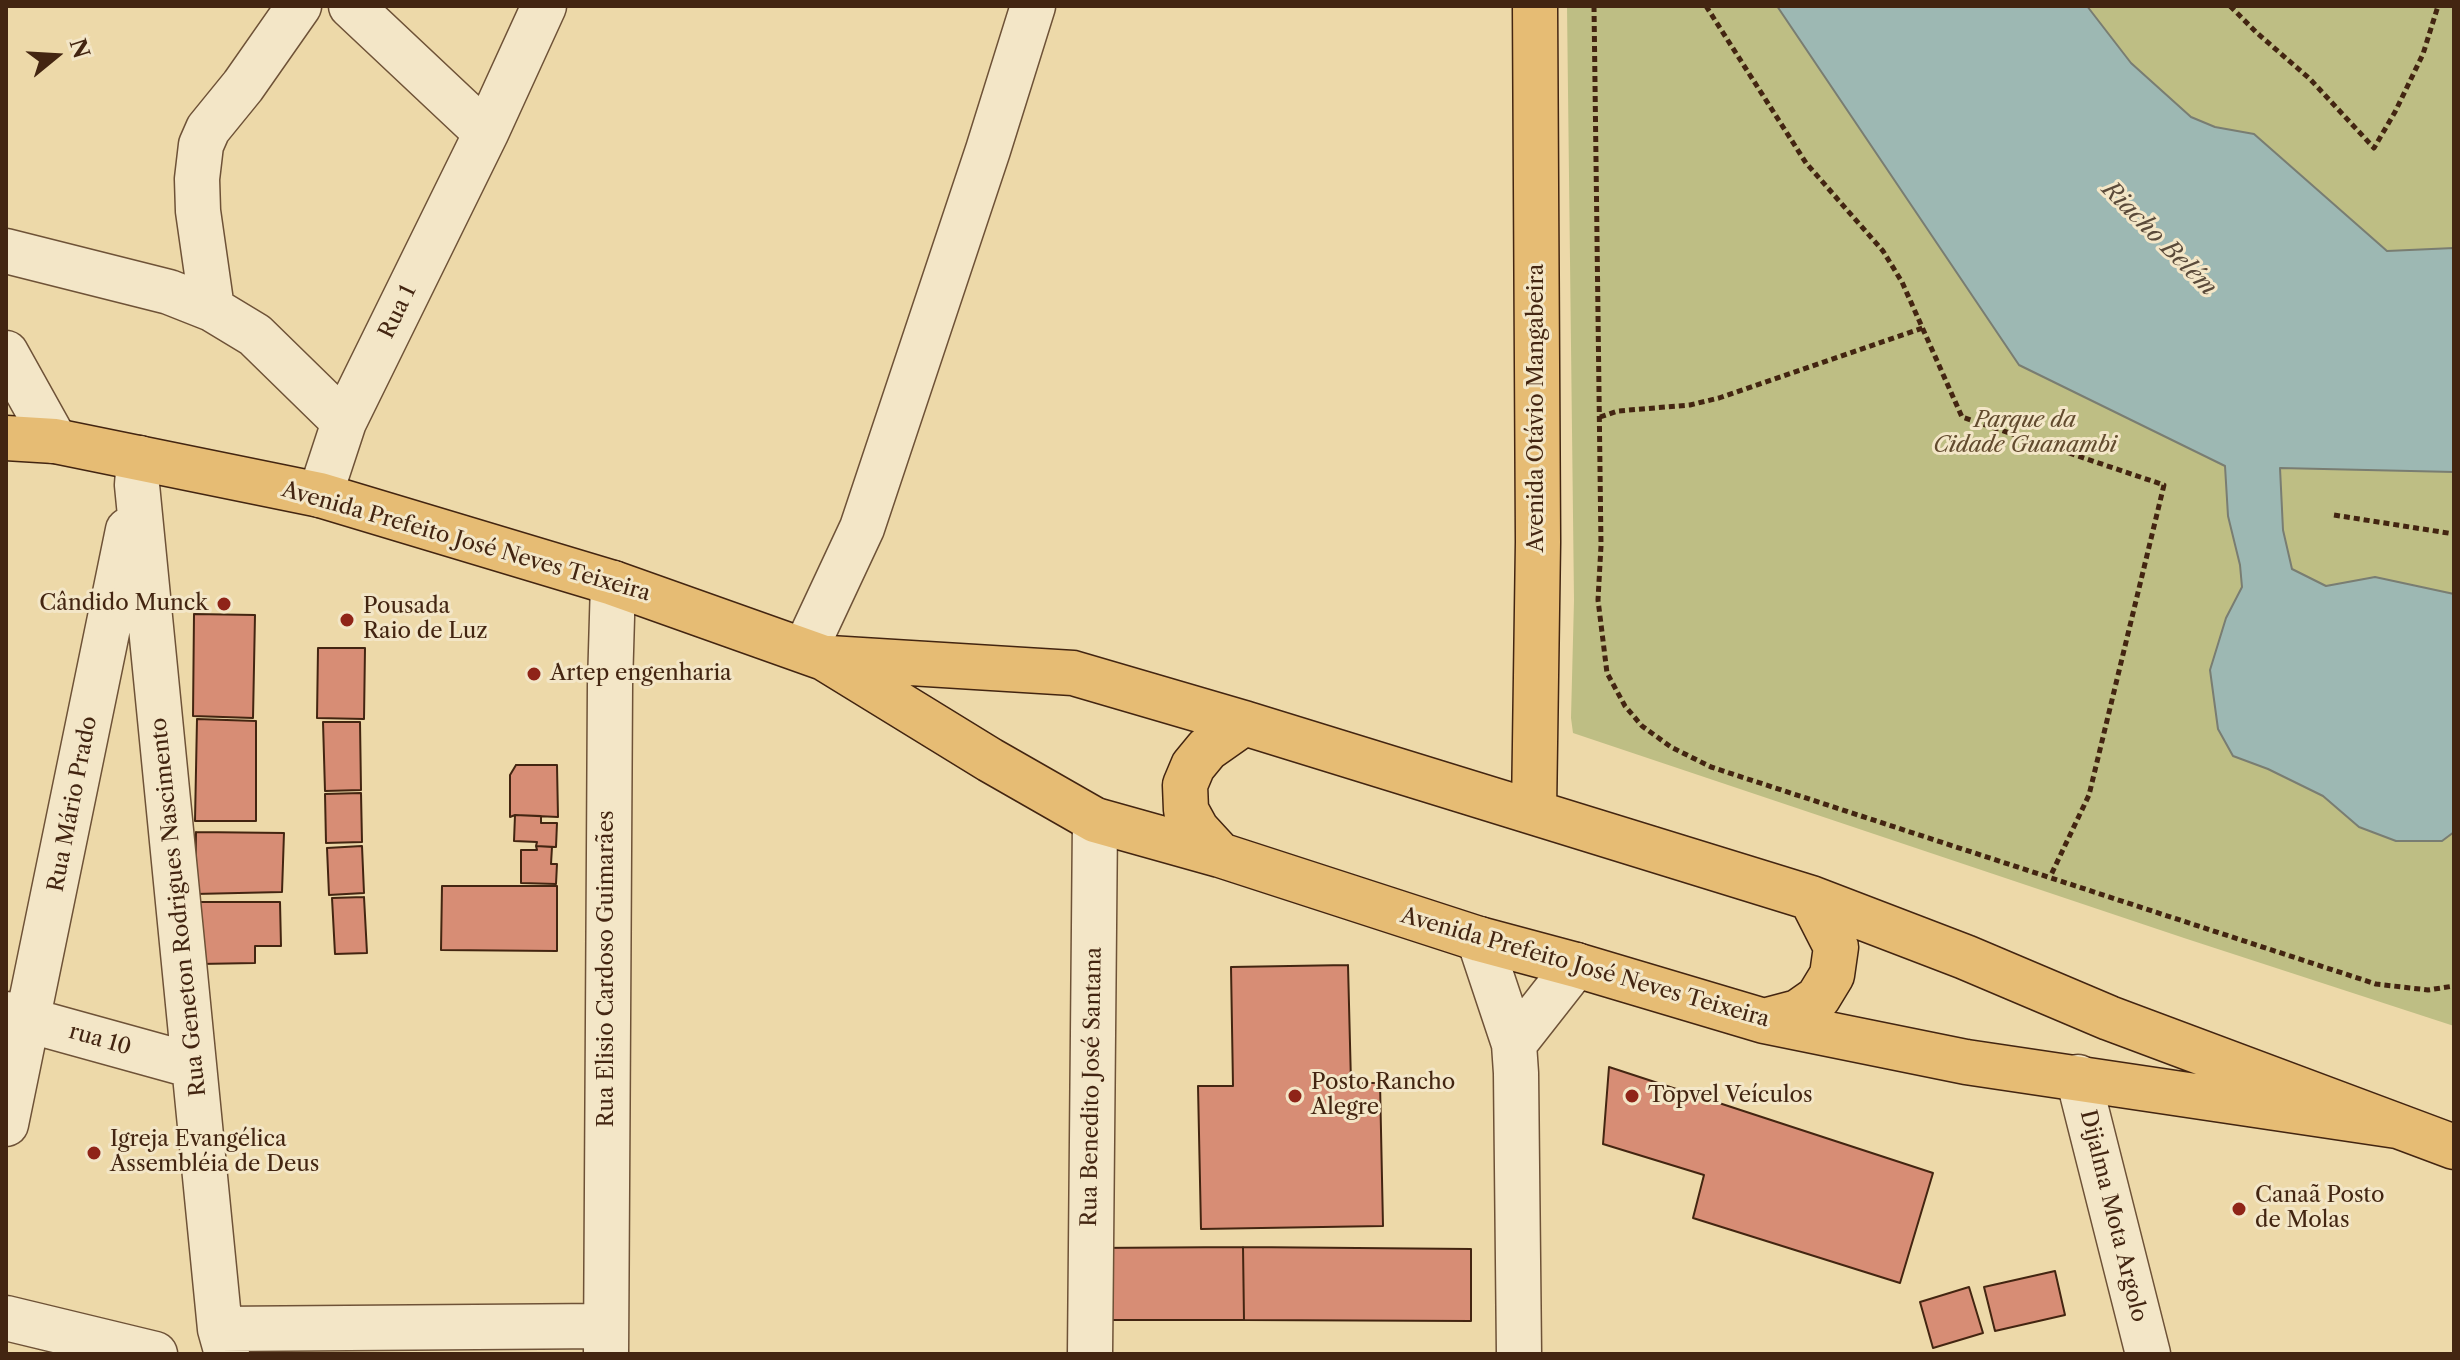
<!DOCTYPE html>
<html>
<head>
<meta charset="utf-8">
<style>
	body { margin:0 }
	#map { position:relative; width:2460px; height:1360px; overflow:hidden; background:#edd9a9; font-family:"Libre Caslon Text",serif }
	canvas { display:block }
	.frame { position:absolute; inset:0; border:8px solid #432511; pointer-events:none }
	.north { position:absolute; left:16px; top:16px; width:80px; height:80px; -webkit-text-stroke:6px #f3e6c7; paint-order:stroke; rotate:72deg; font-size:22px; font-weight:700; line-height:32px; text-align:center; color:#432511 }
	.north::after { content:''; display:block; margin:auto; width:28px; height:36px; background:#432511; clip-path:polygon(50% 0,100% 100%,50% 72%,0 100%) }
</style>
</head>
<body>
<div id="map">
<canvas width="2460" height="1360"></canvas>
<div class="frame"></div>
<div class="north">N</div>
</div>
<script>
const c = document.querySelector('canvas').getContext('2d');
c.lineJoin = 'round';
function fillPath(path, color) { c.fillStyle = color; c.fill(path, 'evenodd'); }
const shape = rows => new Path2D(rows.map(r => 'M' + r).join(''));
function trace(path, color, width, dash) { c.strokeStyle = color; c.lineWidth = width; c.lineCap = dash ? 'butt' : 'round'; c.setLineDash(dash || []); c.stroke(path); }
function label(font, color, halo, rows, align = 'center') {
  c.font = font + ' "Libre Caslon Text",serif'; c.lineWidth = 6; c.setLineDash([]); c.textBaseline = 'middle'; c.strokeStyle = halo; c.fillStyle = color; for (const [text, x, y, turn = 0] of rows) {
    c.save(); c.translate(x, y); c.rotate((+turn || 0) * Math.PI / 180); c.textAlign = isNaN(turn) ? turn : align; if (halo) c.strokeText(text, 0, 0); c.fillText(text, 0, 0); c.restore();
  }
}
const green = shape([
	[1567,6,2454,6,2454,1026,2184,938,1573,733,1571,718,1574,600]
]);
const water = shape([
	[1777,6,2087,6,2131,63,2191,117,2215,127,2254,134,2387,251,2454,248,2454,472,2280,468,2283,530,2292,569,2326,586,2375,577,2454,594,2454,832,2442,841,2396,841,2359,827,2323,796,2268,769,2233,756,2218,729,2210,670,2226,618,2242,587,2240,565,2228,516,2225,466,2019,365,1777,6]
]);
const building = shape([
	[194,614,255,615,253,718,193,716,194,614],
	[318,648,365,648,364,719,317,718,318,648],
	[197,719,256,721,256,821,195,821,197,719],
	[323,722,360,722,361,790,325,791,323,722],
	[516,765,557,765,558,817,515,815,510,817,510,775,516,765],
	[361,793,362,842,326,843,325,794,361,793],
	[515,815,541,816,541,823,557,823,556,847,536,846,537,842,514,841,515,815],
	[196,832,284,833,282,892,195,894,196,832],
	[362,846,364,893,329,895,327,848,362,846],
	[536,846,552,847,551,864,557,864,556,884,521,883,521,850,537,850,536,846],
	[442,886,557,886,557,951,441,950,442,886],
	[364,897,367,953,335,954,332,898,364,897],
	[199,902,280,902,281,946,255,946,255,963,199,964,199,902],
	[1348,965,1351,1083,1380,1083,1383,1226,1201,1229,1198,1086,1233,1086,1231,967,1348,965],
	[1609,1067,1933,1173,1900,1283,1693,1218,1704,1175,1603,1144,1609,1067],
	[1243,1247,1471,1249,1471,1321,1244,1320,1243,1247],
	[1243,1247,1244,1320,1093,1320,1092,1248,1243,1247],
	[2055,1271,2065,1315,1995,1331,1984,1287,2055,1271],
	[1969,1287,1983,1333,1933,1348,1920,1302,1969,1287]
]);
const path = shape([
	[1594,6,1601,546,1598,600,1607,673,1625,706,1642,726,1671,747,1711,767,2376,984,2428,990,2454,986],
	[1706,6,1806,163,1883,251,1902,282,1962,417,2164,485,2089,795,2050,877],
	[2230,6,2257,33,2310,79,2374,148,2395,112,2423,54,2438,6],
	[1600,417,1618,411,1690,405,1719,398,1923,328],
	[2334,515,2454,534]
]);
const minor = shape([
	[351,6,486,133],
	[6,251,169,292,212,309,255,335,344,422],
	[212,309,198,211,197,179,201,145,208,129,243,86,299,6],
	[6,353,55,441],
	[139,458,137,485,220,1329,227,1354],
	[320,495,344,422,486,133,544,6],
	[805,650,862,528,988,150,1033,6],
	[1479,939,1514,1044,1516,1073,1519,1354],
	[6,1014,194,1066],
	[1514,1044,1576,965],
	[2078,1077,2148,1354],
	[6,1124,128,530],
	[6,1318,155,1354],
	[220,1329,604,1326],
	[606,1354,610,685,613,583],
	[1090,1354,1095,820]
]);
const major = shape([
	[6,438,55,441,320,495,613,583,824,658,990,760,1095,820,1220,855,1479,939,1576,965,1764,1021,1966,1062,2397,1126],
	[829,658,1073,673,1244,723,1811,898,1965,957,2109,1018,2454,1147],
	[1534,811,1538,542,1535,6],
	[1220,855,1197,830,1186,810,1185,785,1193,766,1207,749,1244,723],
	[1764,1021,1798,1012,1818,998,1832,975,1836,947,1811,898]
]);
const markers = [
	[224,604,8,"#8f2418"],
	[347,620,8,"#8f2418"],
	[534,674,8,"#8f2418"],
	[1295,1096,8,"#8f2418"],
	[1632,1096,8,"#8f2418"],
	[94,1153,8,"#8f2418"],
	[2239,1209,8,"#8f2418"]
];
const streetNames = [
	["Rua 1",398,312,-64],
	["Avenida Otávio Mangabeira",1537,408,-90],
	["Avenida Prefeito José Neves Teixeira",466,542,16],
	["Rua Mário Prado",73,804,-79],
	["Rua Geneton Rodrigues Nascimento",179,907,-96],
	["Avenida Prefeito José Neves Teixeira",1585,968,16],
	["Rua Elisio Cardoso Guimarães",607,969,-90],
	["rua 10",100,1040,16],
	["Rua Benedito José Santana",1092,1087,-89],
	["Dijalma Mota Argolo",2113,1216,76]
];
const parkNames = [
	["Parque da",2025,421],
	["Cidade Guanambi",2025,446]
];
const poiNames = [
	["Cândido Munck",208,604,"right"],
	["Pousada",363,607],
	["Raio de Luz",363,632],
	["Artep engenharia",550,674],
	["Posto Rancho",1311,1083],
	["Alegre",1311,1108],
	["Topvel Veículos",1648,1096],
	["Igreja Evangélica",110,1140],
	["Assembléia de Deus",110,1165],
	["Canaã Posto",2255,1196],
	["de Molas",2255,1221]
];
const waterNames = [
	["Riacho Belém",2159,239,45]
];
fillPath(green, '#bebe84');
fillPath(water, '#9db8b3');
trace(water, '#797d72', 2);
fillPath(building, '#d78d75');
trace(building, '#432511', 2);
trace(minor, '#6e5237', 47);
trace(major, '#432511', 47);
trace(path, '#432511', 5, [6, 4]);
trace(minor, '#f3e6c7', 44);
trace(major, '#e6bc74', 44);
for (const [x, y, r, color] of markers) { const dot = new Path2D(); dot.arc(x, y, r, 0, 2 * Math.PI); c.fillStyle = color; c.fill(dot); trace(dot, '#f3e6c7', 3); }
label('22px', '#432511', '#f3e6c7', streetNames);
label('italic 22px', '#624b2e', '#f3e6c7', parkNames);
label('22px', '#432511', '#f3e6c7', poiNames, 'left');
label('italic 24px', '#5a4a3a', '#f3e6c7', waterNames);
</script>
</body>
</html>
